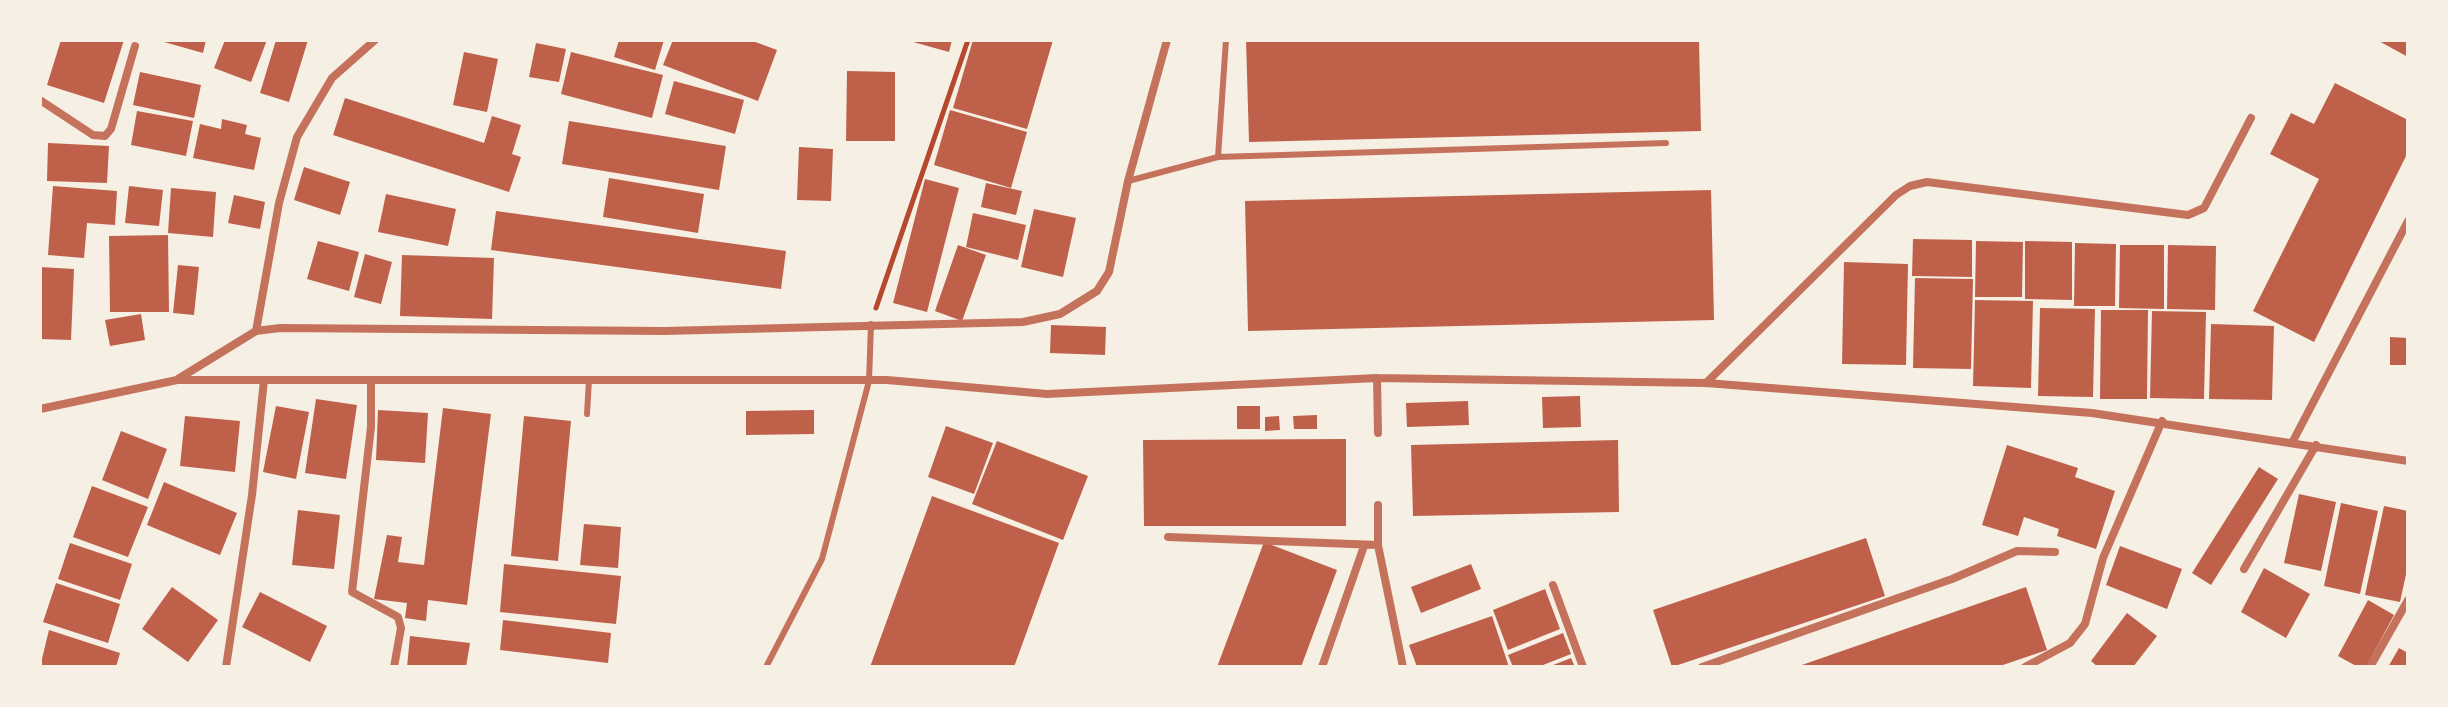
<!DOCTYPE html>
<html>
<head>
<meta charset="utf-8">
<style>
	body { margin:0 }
	#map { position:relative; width:2448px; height:707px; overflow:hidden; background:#f6efe4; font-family:"Work Sans",sans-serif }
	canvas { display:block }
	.frame { position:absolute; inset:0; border:42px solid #f6efe4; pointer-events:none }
</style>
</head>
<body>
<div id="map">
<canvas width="2448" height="707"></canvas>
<div class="frame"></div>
</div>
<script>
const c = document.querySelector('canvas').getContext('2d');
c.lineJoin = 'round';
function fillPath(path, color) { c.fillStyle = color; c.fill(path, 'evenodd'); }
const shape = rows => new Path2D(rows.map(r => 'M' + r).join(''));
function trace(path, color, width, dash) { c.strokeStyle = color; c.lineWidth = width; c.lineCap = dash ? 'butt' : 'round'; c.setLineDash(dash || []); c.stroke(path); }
const building = shape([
	[61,40,124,40,104,103,47,85],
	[157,40,206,40,203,53],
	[225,40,267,40,251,82,214,68],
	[276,40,308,40,289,102,260,93],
	[619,40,664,40,655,70,614,57],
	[673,40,750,40,777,50,758,101,663,65],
	[906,40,952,40,949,52],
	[973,40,1053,40,1027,129,953,108],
	[1246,40,1699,40,1701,131,1249,142],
	[2377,40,2408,40,2408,57],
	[536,43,566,49,559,82,529,77],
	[464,52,498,59,487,112,453,105],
	[571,52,663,75,652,118,561,94],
	[847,71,895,72,895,141,846,141],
	[140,72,201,85,194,118,133,105],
	[674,81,744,100,735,134,665,114],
	[2335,83,2408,120,2408,152,2314,342,2253,311,2319,179,2270,154,2291,113,2314,124],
	[345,98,484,143,492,116,521,125,512,154,521,157,509,192,333,135],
	[950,110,1027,132,1011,188,934,165],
	[137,111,193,121,186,156,131,145],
	[222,119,247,125,245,134,261,138,254,170,193,158,200,124,221,129],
	[569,121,726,146,719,190,562,164],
	[48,143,109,146,107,183,47,181],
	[799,147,833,149,831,201,797,200],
	[304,167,350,182,340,215,294,200],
	[609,178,704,194,698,233,603,217],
	[925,179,959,188,927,312,893,303],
	[986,183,1022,191,1016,215,981,207],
	[53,186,117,191,115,225,87,223,84,258,48,255],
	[129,186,163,190,159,226,125,223],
	[171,188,216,192,213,237,168,233],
	[1711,190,1714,320,1248,331,1245,201],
	[386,194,456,209,448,246,378,232],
	[234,195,265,202,260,229,228,223],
	[1034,209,1076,218,1063,277,1021,267],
	[496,211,786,251,781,289,491,250],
	[973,213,1026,225,1018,260,966,247],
	[168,235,169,312,110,312,109,236],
	[1913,239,1972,240,1972,277,1912,276],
	[318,241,359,252,349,291,307,279],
	[1976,241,2023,242,2022,297,1975,297],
	[2025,241,2072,242,2072,300,2025,299],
	[2075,243,2116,244,2115,306,2074,306],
	[958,245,986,255,962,321,935,311],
	[2120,245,2164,245,2164,309,2119,308],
	[2168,245,2216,246,2215,310,2167,309],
	[365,254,392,262,381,304,354,297],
	[402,255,494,258,492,319,400,316],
	[1844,262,1908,264,1906,365,1842,364],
	[178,265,199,267,194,315,173,313],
	[40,267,74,269,71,340,40,339],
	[1915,278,1973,279,1971,369,1913,368],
	[1975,300,2033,301,2031,388,1973,386],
	[2040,308,2095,309,2093,397,2038,396],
	[2101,310,2148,310,2147,399,2100,399],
	[2152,311,2206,312,2204,399,2150,398],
	[141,314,145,340,110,346,105,320],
	[2211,324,2274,326,2272,400,2209,399],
	[1051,325,1106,327,1105,355,1050,353],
	[2390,337,2408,338,2408,365,2390,365],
	[1580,396,1581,427,1543,428,1542,397],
	[316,399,357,405,346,479,305,473],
	[1468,401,1469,425,1407,427,1406,403],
	[276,406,309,412,296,479,263,472],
	[1237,406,1260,406,1260,429,1237,429],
	[443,408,491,414,467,605,428,600,426,621,405,618,407,603,374,599,387,535,402,537,398,562,424,565],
	[378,410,428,413,425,463,376,460],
	[814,410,814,434,746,435,746,411],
	[1317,415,1317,429,1294,429,1293,416],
	[185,416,240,421,235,472,180,466],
	[524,416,571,421,558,561,511,556],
	[1279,416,1280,430,1265,431,1265,417],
	[946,426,993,443,974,494,928,477],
	[121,431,167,449,148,499,102,480],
	[1346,439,1346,526,1144,526,1143,440],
	[1618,440,1619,512,1413,516,1411,445],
	[997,441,1088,476,1063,540,972,504],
	[2007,445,2078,468,2075,477,2115,491,2096,549,2057,536,2059,529,2024,517,2018,536,1982,525],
	[2259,467,2278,479,2211,585,2192,573],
	[164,482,237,513,220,555,147,525],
	[92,486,148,507,128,557,73,537],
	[2299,494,2336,502,2321,571,2284,563],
	[932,496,1059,543,1014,667,870,667],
	[2341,503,2378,511,2360,594,2324,586],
	[2384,506,2408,511,2408,565,2400,602,2365,595],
	[298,510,340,515,334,569,292,565],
	[584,524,621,527,618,568,580,565],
	[1866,538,1885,596,1672,667,1653,610],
	[1264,542,1337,570,1301,667,1217,667],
	[70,543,132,564,120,600,58,579],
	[2120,546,2182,569,2167,609,2106,585],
	[504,564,621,576,616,624,500,612],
	[1471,564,1481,589,1421,613,1411,587],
	[2264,568,2310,594,2286,638,2241,612],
	[56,583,120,604,108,643,43,622],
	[172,587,218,620,188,662,142,629],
	[2026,587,2047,650,1997,667,1796,667],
	[1545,589,1560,629,1508,650,1493,610],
	[260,592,327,626,310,662,242,627],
	[2368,600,2394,615,2366,667,2358,667,2338,656],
	[2127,613,2157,636,2133,667,2098,667,2091,661],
	[1492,616,1509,667,1417,667,1409,645],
	[503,620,611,633,608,663,500,650],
	[49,630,120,653,116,667,40,667],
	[1563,633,1571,654,1538,667,1513,667,1508,655],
	[410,636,470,643,466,667,407,667],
	[2399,648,2408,653,2408,667,2388,667],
	[1571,658,1575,667,1548,667]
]);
const path = shape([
	[876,308,968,40]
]);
const service = shape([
	[1218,157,1226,40],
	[1128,181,1218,157,1666,143],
	[587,414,589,379],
	[766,667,822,559,869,381,871,324]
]);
const minor = shape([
	[40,100,93,135,105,136,111,129,135,46],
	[256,331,279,203,297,137,332,78,375,40],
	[1377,378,1378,433],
	[178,379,256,331,280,328,664,331,1023,322,1060,314,1097,291,1109,272,1128,181,1167,40],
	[371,380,371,427,352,592,398,617,401,628,394,667],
	[1706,383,1896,195,1910,186,1927,182,2188,215,2204,208,2251,118],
	[40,409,177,380,887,380,1047,394,1377,378,1706,383,2092,413,2408,461],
	[2293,441,2408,221],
	[1378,505,1378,545,1403,667],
	[1168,537,1378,545],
	[2244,569,2316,445],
	[1553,585,1583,667],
	[226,667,252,495,264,380],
	[1322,667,1364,546],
	[1702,667,1952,579,2017,551,2055,552],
	[2025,667,2070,643,2085,624,2103,558,2162,421],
	[2370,667,2408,600]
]);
fillPath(building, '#bf614a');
trace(path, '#b5482f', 5);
trace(service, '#c5725c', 6);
trace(minor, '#c5725c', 8);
</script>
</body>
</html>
